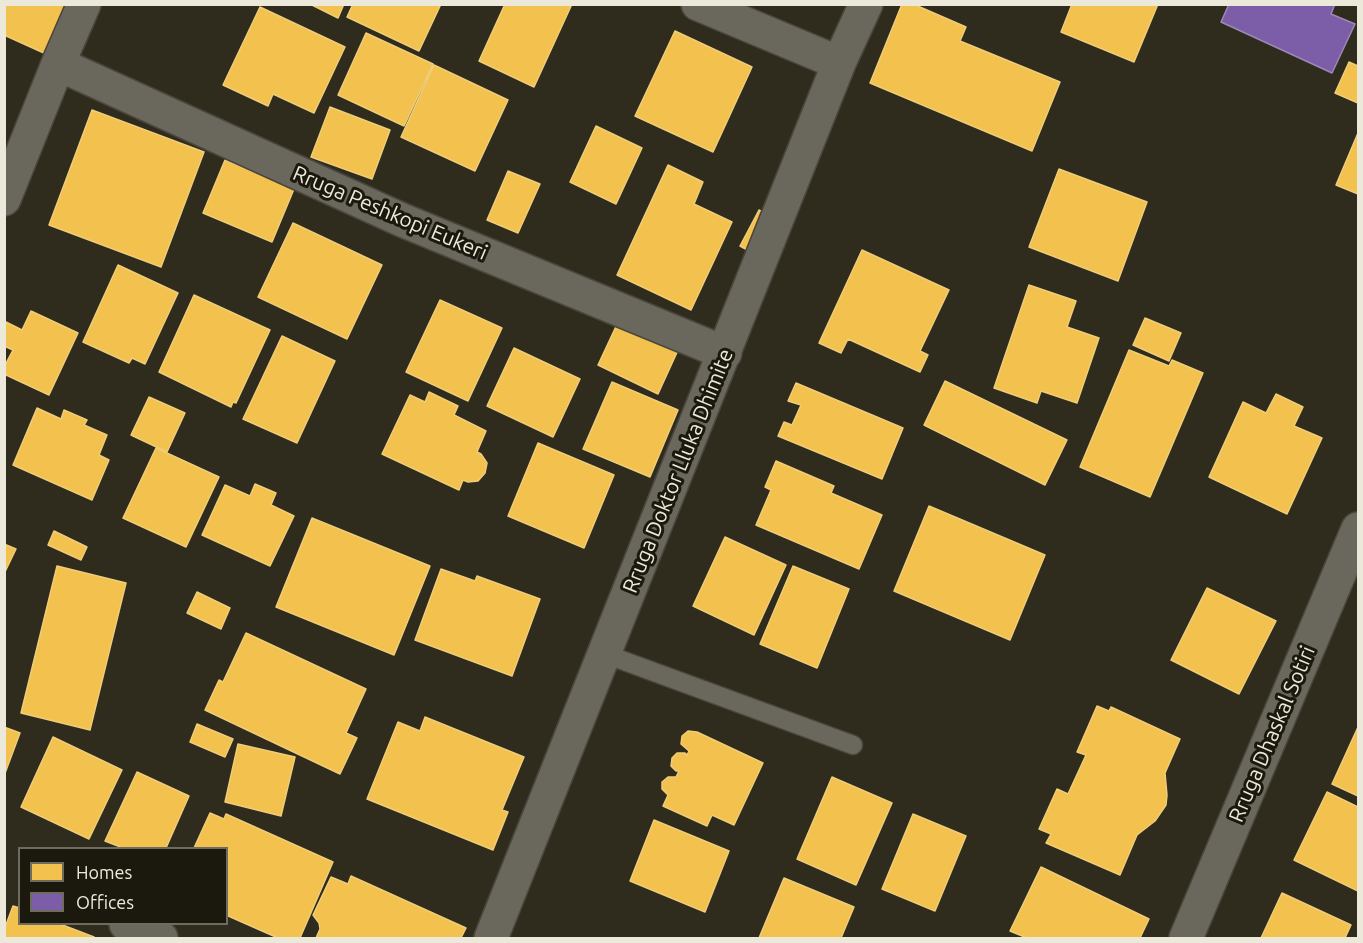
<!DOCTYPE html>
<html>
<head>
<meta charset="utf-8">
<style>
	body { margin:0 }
	#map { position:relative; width:1363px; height:943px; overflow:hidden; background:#2f2b1d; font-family:Ubuntu,sans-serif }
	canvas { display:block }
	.frame { position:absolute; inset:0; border:6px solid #ede9da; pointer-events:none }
	.legend { position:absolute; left:18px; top:847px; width:210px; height:78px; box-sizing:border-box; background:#1b180d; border:2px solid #6f6c5f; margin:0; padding:8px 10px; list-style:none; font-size:18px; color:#ede9da }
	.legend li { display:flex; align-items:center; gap:12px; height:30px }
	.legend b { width:30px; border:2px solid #6f6c5f }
</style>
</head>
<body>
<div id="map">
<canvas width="1363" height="943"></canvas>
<div class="frame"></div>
<ul class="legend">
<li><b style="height:16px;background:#f2c14e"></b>Homes</li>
<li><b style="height:16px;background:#7b5ea7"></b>Offices</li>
</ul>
</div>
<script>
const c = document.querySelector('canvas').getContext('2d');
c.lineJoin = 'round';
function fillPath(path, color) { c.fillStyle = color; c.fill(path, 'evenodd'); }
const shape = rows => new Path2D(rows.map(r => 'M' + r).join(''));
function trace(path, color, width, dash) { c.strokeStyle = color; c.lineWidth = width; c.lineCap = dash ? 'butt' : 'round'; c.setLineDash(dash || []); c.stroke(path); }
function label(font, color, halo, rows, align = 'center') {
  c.font = font + ' Ubuntu,sans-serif'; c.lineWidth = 6; c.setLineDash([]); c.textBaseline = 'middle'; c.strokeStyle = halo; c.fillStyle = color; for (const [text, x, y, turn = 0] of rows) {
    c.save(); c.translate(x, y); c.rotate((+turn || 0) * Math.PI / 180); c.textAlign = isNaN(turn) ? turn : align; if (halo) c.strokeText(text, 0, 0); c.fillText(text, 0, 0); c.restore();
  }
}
const homes = shape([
	[4,4,69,4,46,54,4,35,4,4],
	[310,4,344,4,338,18,310,4],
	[353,4,441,4,419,51,347,17,353,4],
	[505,4,572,4,534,87,479,61,505,4],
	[902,4,913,4,966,27,960,41,1060,82,1032,151,870,83,902,4],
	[1072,4,1158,4,1134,62,1061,32,1072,4],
	[260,7,345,47,314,113,273,94,268,106,223,85,260,7],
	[675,31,752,67,713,152,635,116,675,31],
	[366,33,433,64,404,126,338,95,366,33],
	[1349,62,1358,66,1358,103,1335,93,1349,62],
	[434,65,508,100,475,171,401,137,434,65],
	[330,107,390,130,372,179,311,157,330,107],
	[92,110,204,152,161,267,49,225,92,110],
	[596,126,642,148,616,204,570,182,596,126],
	[1358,133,1358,194,1336,185,1358,133],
	[225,160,294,189,272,242,203,213,225,160],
	[668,165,703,182,694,204,732,222,691,310,617,275,668,165],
	[1059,169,1147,202,1118,281,1029,247,1059,169],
	[508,171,540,184,518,233,487,220,508,171],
	[759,210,769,216,751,252,740,246,759,210],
	[293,223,382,265,347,339,258,297,293,223],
	[862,250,949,290,920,351,928,355,920,372,848,339,841,353,819,343,862,250],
	[118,265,178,293,145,364,132,358,129,363,83,342,118,265],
	[1029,285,1076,301,1067,327,1099,338,1077,403,1041,391,1037,403,994,388,1029,285],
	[194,295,270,330,236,403,233,402,231,407,159,372,194,295],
	[440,300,502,328,468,401,406,372,440,300],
	[31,311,78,333,49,395,4,374,4,367,13,350,4,346,4,326,6,322,22,330,31,311],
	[1145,318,1181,333,1169,361,1133,345,1145,318],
	[619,320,679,348,658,394,598,365,619,320],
	[282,336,335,361,297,443,243,419,282,336],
	[514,348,580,379,553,437,487,406,514,348],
	[1129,350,1169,366,1172,360,1203,373,1150,497,1080,467,1129,350],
	[945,381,1067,440,1045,485,924,425,945,381],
	[612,382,678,410,650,477,583,449,612,382],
	[796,383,903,428,882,479,778,436,784,422,792,425,801,405,788,401,796,383],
	[429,392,458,406,454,415,486,431,477,452,481,454,487,463,485,473,478,481,468,482,463,480,459,490,382,454,410,395,425,402,429,392],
	[1276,394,1303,407,1294,426,1322,438,1287,514,1209,477,1243,402,1266,413,1276,394],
	[149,397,185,413,167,452,131,435,149,397],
	[37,408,61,419,64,410,87,420,84,425,107,435,99,455,109,460,92,500,13,465,37,408],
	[538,443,614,475,584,548,508,516,538,443],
	[156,448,219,477,186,547,123,518,156,448],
	[776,461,834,486,831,493,882,515,859,569,756,525,771,490,765,487,776,461],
	[255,484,276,493,271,505,294,516,270,566,202,535,225,485,250,496,255,484],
	[929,506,1045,555,1010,640,894,591,929,506],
	[312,518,430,566,394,655,276,607,312,518],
	[54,531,87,547,81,560,48,545,54,531],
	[725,537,786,565,754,635,693,606,725,537],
	[4,544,16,549,4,574,4,544],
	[57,566,126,583,90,730,21,713,57,566],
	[793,566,849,589,817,668,760,644,793,566],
	[441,569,475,581,477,576,540,599,512,676,415,640,441,569],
	[1207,588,1276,621,1239,694,1171,660,1207,588],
	[197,592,230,608,221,629,187,613,197,592],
	[246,633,366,689,346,733,357,738,340,774,205,710,219,680,223,682,246,633],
	[1097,706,1109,711,1111,707,1180,739,1165,773,1167,795,1166,805,1155,821,1137,835,1120,875,1046,843,1051,834,1039,829,1057,789,1068,794,1086,755,1077,752,1097,706],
	[425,717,524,757,502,810,508,812,493,850,367,799,398,722,420,731,425,717],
	[197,724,233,739,225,757,190,742,197,724],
	[4,727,20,733,4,776,4,727],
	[1358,727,1358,796,1332,784,1358,727],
	[688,731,697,732,763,763,734,825,712,815,707,826,663,806,668,795,662,789,662,782,668,777,676,777,679,771,676,771,671,766,672,758,677,753,685,753,687,755,689,751,681,744,682,736,688,731],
	[53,737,122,770,89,839,21,807,53,737],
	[238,744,295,757,281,816,225,802,238,744],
	[137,772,189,796,166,848,123,848,105,841,137,772],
	[832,777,892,803,856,885,797,859,832,777],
	[1327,792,1358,807,1358,891,1294,860,1327,792],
	[210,813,224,819,226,814,333,862,300,938,278,938,226,915,226,848,194,848,210,813],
	[913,814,966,836,935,911,882,889,913,814],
	[654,820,729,851,705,912,630,881,654,820],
	[1041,867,1149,919,1140,938,1027,938,1010,931,1041,867],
	[351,876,466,928,461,938,316,938,320,929,319,923,313,915,331,877,348,884,351,876],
	[784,878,854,907,841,938,759,938,784,878],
	[1282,893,1351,925,1345,938,1261,938,1282,893],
	[13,906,20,908,20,924,60,924,94,937,94,938,4,938,4,930,13,906]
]);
const offices = shape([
	[1229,4,1335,4,1331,14,1355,24,1332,73,1221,22,1229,4]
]);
const lane = shape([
	[605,654,853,745]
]);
const street = shape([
	[698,4,839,63],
	[58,64,402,220,725,353],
	[4,199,58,64,84,4],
	[126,924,161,938],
	[491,938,839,63,866,4],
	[1186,938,1358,529]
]);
const streetNames = [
	["Rruga Peshkopi Eukeri",390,213,23],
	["Rruga Doktor Lluka Dhimite",678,471,-68],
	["Rruga Dhaskal Sotiri",1272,734,-67]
];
fillPath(homes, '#f2c14e');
trace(homes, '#f0cd78', 1.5);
fillPath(offices, '#7b5ea7');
trace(offices, '#9d88b6', 1.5);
trace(lane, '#4a463b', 21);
trace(street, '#4a463b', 36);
trace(lane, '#6a675d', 18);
trace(street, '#6a675d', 33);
label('21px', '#ede9da', '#1b180d', streetNames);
</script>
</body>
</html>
